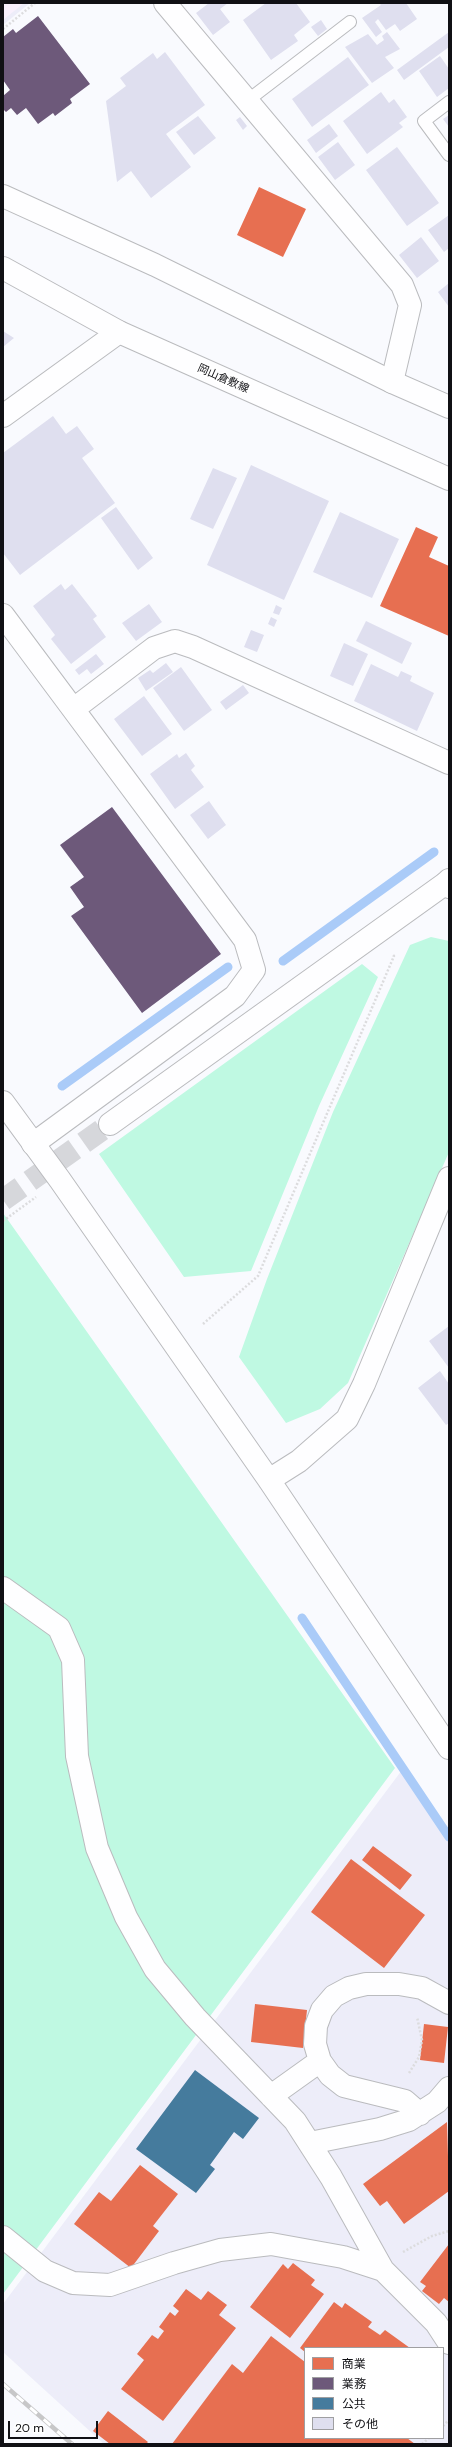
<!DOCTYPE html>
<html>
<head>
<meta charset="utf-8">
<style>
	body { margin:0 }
	#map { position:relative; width:452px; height:2447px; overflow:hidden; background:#f9fafe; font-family:"DM Sans","Noto Sans JP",sans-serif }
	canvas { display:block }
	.frame { position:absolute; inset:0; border:4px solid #101014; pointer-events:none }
	.legend { position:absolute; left:304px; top:2347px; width:140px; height:92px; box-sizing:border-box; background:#fff; border:1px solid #9f9fa1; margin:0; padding:5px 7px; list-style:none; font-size:12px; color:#101014 }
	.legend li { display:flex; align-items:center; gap:8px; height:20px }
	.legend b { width:20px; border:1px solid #9f9fa1 }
	.scale { position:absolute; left:8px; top:2421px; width:90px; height:18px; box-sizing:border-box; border:2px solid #101014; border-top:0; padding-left:5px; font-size:12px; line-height:14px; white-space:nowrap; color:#101014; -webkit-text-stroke:3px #fff; paint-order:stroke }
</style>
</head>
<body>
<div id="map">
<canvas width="452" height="2447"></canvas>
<div class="frame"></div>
<ul class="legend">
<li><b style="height:11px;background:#e76f51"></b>商業</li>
<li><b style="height:11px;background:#6d597a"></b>業務</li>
<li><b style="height:11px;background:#457b9d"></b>公共</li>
<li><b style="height:11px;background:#dfdfef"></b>その他</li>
</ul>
<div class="scale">20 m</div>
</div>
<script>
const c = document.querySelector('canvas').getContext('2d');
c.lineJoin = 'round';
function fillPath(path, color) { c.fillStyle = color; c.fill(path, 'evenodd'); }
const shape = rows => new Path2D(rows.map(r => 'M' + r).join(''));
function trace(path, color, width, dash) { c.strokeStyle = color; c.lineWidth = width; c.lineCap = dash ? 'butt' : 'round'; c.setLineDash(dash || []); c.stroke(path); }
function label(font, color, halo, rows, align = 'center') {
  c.font = font + ' "DM Sans","Noto Sans JP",sans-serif'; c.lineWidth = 4; c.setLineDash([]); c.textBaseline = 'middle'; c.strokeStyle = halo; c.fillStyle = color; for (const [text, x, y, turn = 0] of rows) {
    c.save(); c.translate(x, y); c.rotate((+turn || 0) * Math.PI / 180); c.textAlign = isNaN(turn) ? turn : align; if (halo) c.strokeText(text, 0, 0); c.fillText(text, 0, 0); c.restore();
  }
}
const built = shape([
	[3,3,30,3,3,25],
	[402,1770,449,1840,449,2444,104,2444,3,2352,3,2304],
	[305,2348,443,2348,443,2438,305,2438]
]);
const industrial = shape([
	[3,3,24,3,3,20]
]);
const green = shape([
	[431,937,449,941,449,1152,348,1383,320,1409,286,1423,239,1357,267,1279,333,1112,410,945],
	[362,964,378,977,319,1106,251,1271,184,1277,99,1154],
	[3,1213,395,1768,3,2294]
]);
const shops = shape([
	[259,187,306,209,283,257,237,235],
	[416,527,438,537,429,557,449,566,449,636,380,606],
	[373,1846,412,1875,400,1890,362,1860],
	[351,1859,425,1915,384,1968,311,1912],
	[255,2004,307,2010,303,2048,251,2042],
	[424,2024,448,2027,444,2063,420,2060],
	[447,2122,449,2191,404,2224,387,2201,380,2206,363,2184],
	[140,2165,178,2194,153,2226,159,2231,131,2268,74,2224,99,2192,111,2201],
	[449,2244,449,2302,444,2298,439,2304,422,2291,426,2286,420,2282],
	[293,2263,315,2280,311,2285,324,2294,290,2338,250,2307,283,2264,288,2269],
	[186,2289,201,2300,208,2291,227,2305,219,2315,236,2328,163,2421,121,2389,144,2360,137,2354,152,2335,158,2339,164,2331,159,2327,170,2312,175,2316,179,2311,173,2306],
	[334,2302,342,2308,345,2303,372,2322,368,2327,380,2335,385,2330,410,2348,305,2348,305,2352,300,2348],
	[271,2336,305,2362,305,2438,407,2438,415,2444,172,2444,232,2364,243,2373],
	[108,2411,148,2442,146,2444,110,2444,93,2431]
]);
const offices = shape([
	[38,16,90,84,70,99,72,103,55,116,53,113,38,124,26,108,17,115,11,108,6,112,3,109,3,96,10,90,3,80,3,37,13,29,16,33],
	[112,807,221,954,142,1013,71,916,84,907,70,887,84,877,60,845]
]);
const public = shape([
	[195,2070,259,2118,243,2139,234,2132,210,2165,215,2169,196,2193,136,2149]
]);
const stream = shape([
	[283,961,434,852],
	[62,1086,228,967],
	[302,1618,449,1837]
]);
const building = shape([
	[209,3,228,3,220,9,230,22,213,35,196,13],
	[266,3,296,3,310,22,294,35,298,41,271,60,243,20],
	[379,3,406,3,417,19,400,31,395,24,386,30,378,19,375,22,382,32,376,37,362,18,381,5],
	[321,20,327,29,318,36,311,27],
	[387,32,400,49,385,57,394,68,372,83,345,47,368,34,377,45,384,40,382,36],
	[449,32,449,47,404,80,397,70],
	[165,52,205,105,166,134,191,167,151,198,131,171,117,182,106,101,126,86,120,78,153,53,157,59],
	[440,56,449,69,449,88,437,97,419,71],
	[348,57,369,85,312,127,292,99],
	[381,92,389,103,394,99,407,117,399,123,403,127,367,154,343,121],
	[449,115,449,127,443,119],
	[198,116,216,138,194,155,176,132],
	[240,117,247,126,243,130,236,120],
	[329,124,338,136,316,153,307,140],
	[338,142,355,165,335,180,318,157],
	[397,147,439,203,407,226,366,170],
	[449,215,449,248,444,252,428,230],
	[421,237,439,261,417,278,399,255],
	[449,283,449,307,438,292],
	[3,331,14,338,3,347],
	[53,416,66,434,77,426,94,449,82,458,115,503,20,575,3,553,3,453],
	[251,465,329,501,284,600,207,565],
	[213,468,237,478,213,529,190,519],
	[116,507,153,558,138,570,101,518],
	[340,512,399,539,372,598,313,572],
	[61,584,65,590,72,584,97,616,93,619,106,637,71,664,51,639,55,635,33,606],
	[149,604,162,622,136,641,122,623],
	[276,605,282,608,279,615,273,613],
	[271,617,277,620,274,627,268,624],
	[366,621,412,643,402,664,356,641],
	[251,630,264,635,257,652,244,647],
	[344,643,368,654,353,686,330,676],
	[96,654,104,664,91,674,87,669,79,675,75,670],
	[166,663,173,672,146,691,138,678,150,670,153,673],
	[371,664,398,677,401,671,412,676,410,681,434,693,417,731,354,701],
	[181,667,212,710,184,731,153,688],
	[243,685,249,693,226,710,220,702],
	[144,696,172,734,142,756,114,719],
	[186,753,195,766,191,770,204,787,175,809,150,774,177,754,179,758],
	[209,801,226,825,208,839,190,815],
	[449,1326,449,1368,429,1341],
	[440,1371,449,1384,449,1423,446,1425,418,1388]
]);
const streetTunnel = shape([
	[3,1200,110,1124]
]);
const path = shape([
	[3,29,35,3],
	[3,1221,36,1197],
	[203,1324,258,1276,394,956,392,954],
	[409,2073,419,2057,422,2040,417,2017],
	[403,2252,432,2236,449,2231],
	[443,2426,449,2420],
	[422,2444,429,2438]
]);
const lane = shape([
	[247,101,350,22],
	[449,102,424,121,449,155]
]);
const street = shape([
	[165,3,402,285,410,305,392,382],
	[3,416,119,332],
	[3,615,245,940,254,970,235,996,33,1144],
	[75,708,154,648,175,641,193,647,449,763],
	[110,1124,446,883],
	[3,1588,59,1628,73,1660,77,1756,97,1848,126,1917,155,1969,195,2017,295,2121,331,2177,383,2270,436,2323,449,2343],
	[271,2096,320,2061],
	[420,2114,405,2101,344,2086,330,2075,320,2061,315,2044,316,2026,322,2010,334,1996,349,1988,366,1984,399,1984,422,1988,449,2003],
	[310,2143,380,2129,409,2120,437,2102,449,2088],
	[3,2237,45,2271,73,2283,110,2285,174,2263,220,2250,271,2244,343,2257,383,2270]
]);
const secondary = shape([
	[3,196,155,265,392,382,449,407],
	[3,268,119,332,449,479],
	[449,880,446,883,449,887],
	[3,1102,60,1180,269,1480,449,1748],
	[269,1480,299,1461,347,1419,364,1384,449,1178]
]);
const rail = shape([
	[3,2384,72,2444]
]);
const streetNames = [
	["岡山倉敷線",223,379,24]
];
fillPath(built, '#ededf9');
fillPath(industrial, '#f9f1fd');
fillPath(green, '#bff9e2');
fillPath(shops, '#e76f51');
fillPath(offices, '#6d597a');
fillPath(public, '#457b9d');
trace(stream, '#aacbf8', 9);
fillPath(building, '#dfdfef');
trace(streetTunnel, '#d6d7db', 22, [22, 11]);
trace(lane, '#babbbe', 14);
trace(street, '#babbbe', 24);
trace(secondary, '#babbbe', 24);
trace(path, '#dcdcde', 2.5, [2, 2]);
trace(lane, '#fefeff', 12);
trace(street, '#fefeff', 22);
trace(secondary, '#fefeff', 22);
trace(rail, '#c7c7c8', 4.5);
trace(rail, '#fff', 3, [9]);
label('11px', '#101014', '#fff', streetNames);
</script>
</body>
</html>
